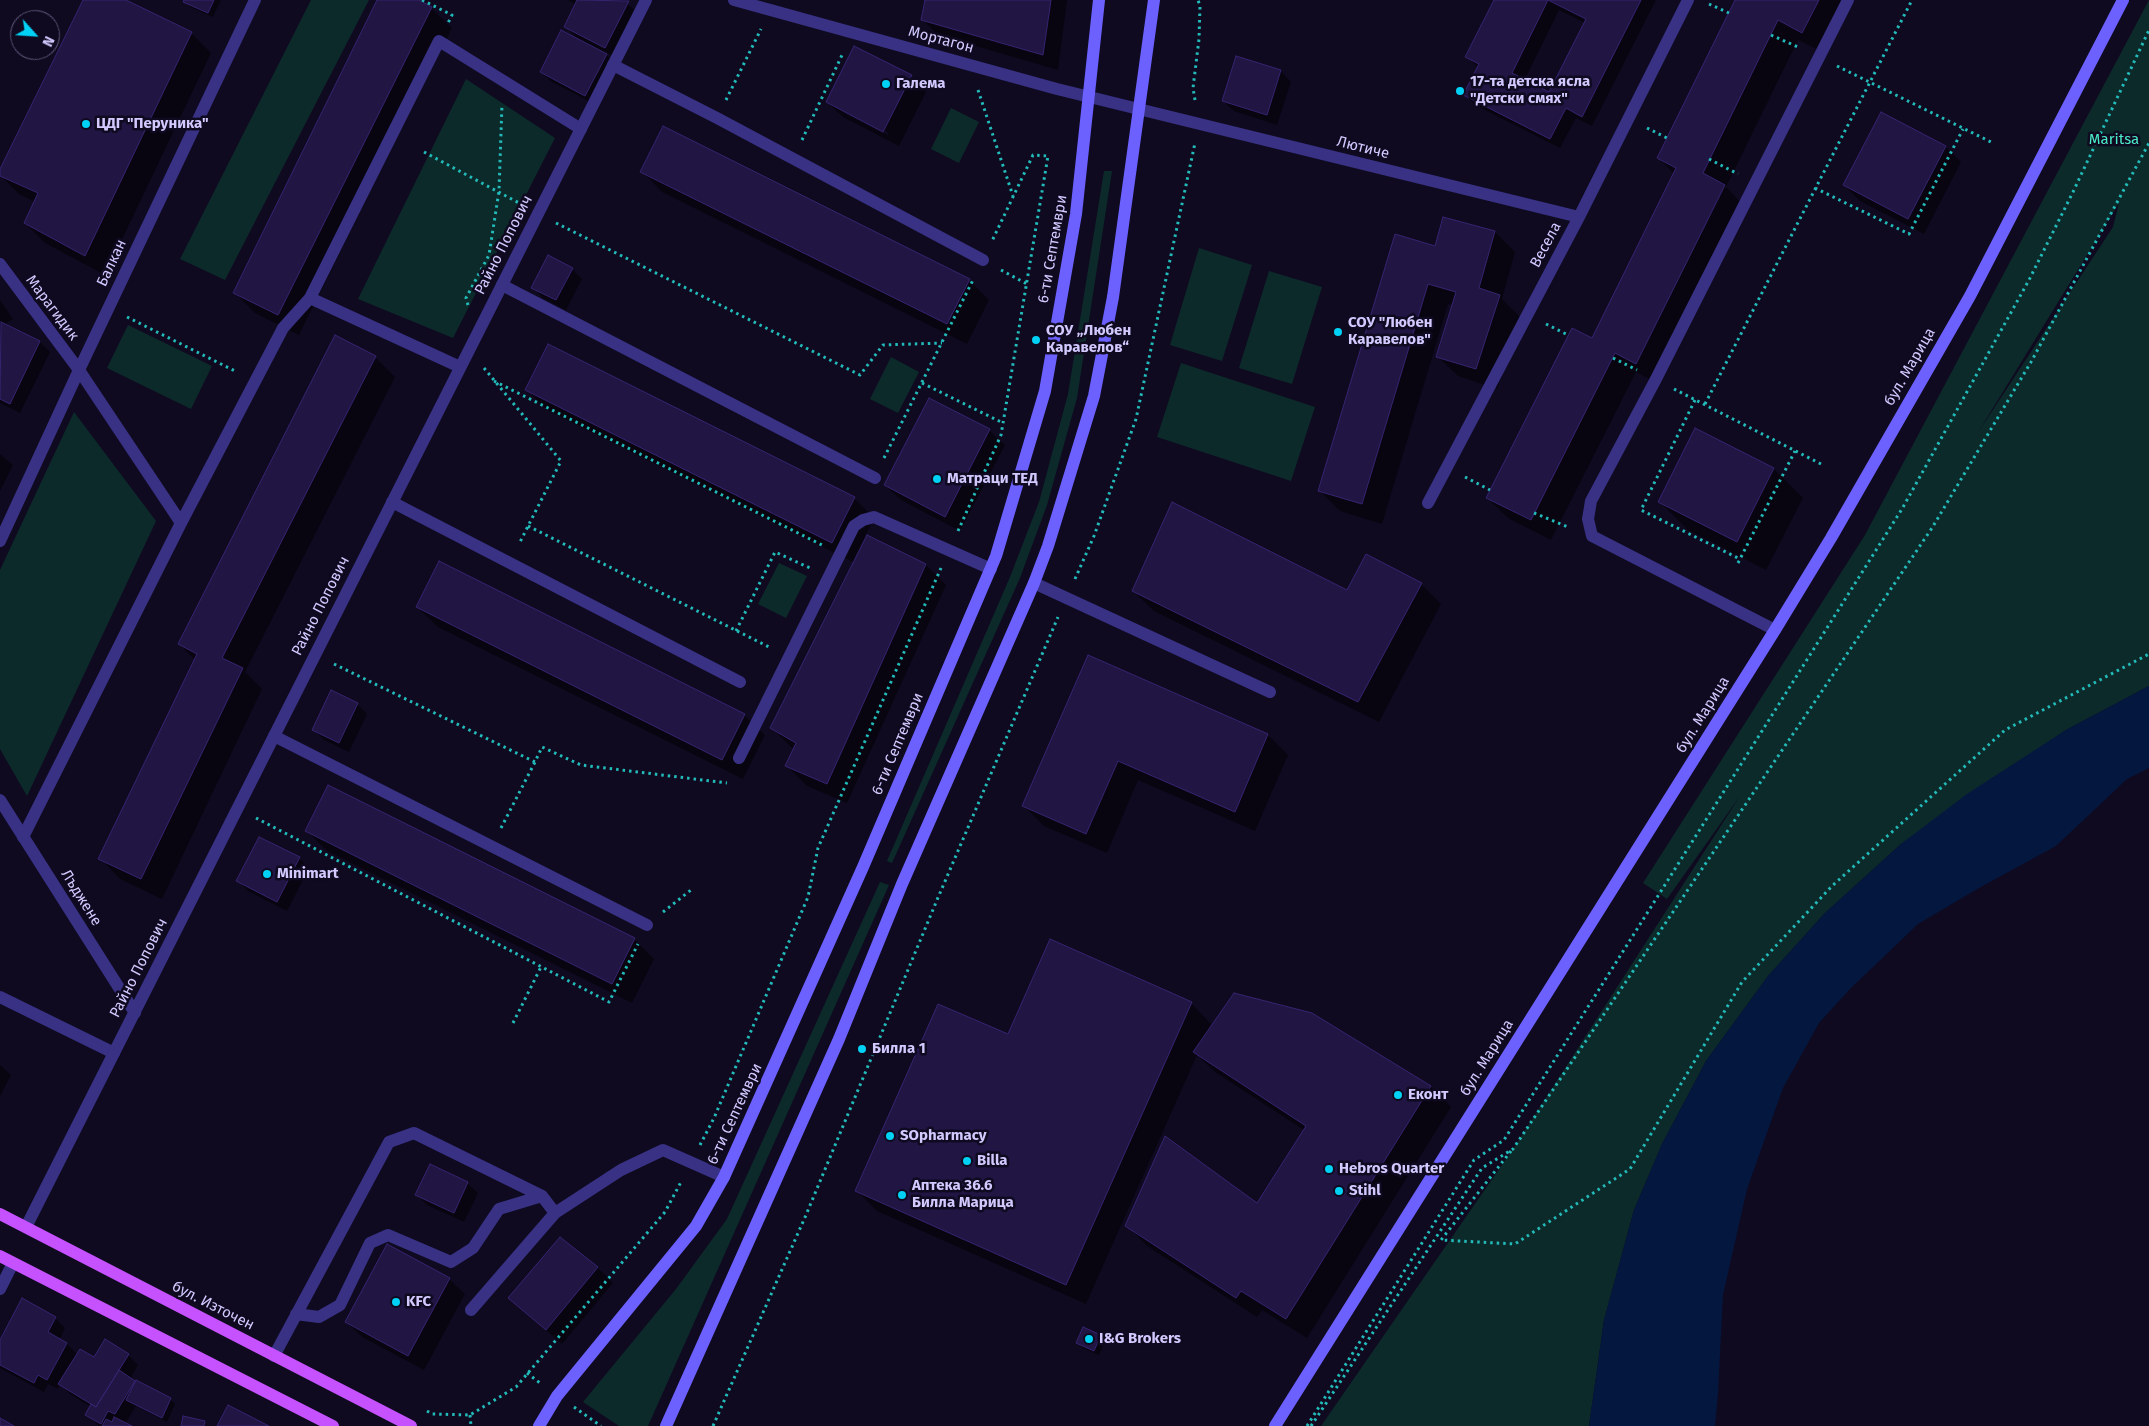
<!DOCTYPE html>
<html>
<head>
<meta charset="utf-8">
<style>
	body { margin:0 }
	#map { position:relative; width:2149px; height:1426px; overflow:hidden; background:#0f0a20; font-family:"Fira Sans",sans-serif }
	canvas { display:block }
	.north { position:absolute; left:10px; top:10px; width:50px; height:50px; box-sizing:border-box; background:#0f0a20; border:1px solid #5d5779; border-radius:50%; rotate:116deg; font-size:14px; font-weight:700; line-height:20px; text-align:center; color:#d2caff }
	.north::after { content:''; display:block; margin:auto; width:18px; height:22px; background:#00d1f5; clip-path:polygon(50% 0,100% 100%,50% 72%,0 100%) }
</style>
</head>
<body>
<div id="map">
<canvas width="2149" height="1426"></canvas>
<div class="north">N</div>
</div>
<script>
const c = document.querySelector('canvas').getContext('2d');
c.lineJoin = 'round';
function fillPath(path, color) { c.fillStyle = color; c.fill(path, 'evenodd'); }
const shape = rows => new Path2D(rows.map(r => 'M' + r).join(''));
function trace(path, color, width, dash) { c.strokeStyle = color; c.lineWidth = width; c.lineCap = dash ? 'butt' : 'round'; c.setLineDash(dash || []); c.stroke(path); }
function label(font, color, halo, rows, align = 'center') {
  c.font = font + ' "Fira Sans",sans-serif'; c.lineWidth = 5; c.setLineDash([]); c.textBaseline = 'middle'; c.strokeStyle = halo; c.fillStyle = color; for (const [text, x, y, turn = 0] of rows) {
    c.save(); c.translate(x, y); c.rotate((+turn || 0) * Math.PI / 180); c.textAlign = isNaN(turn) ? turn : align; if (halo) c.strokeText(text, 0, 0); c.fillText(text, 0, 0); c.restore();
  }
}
const green = shape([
	[311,0,369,0,225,280,180,259],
	[2149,0,2149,686,2066,730,1901,844,1825,913,1768,976,1706,1061,1662,1144,1634,1210,1604,1320,1589,1426,1321,1426,1513,1149,1740,796,1667,899,1643,883,1865,535],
	[2119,203,2113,227,1977,434],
	[466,79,555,138,453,338,358,299],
	[951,108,979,122,959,163,931,149],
	[1104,171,1112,171,1077,398,1047,505,1020,578,892,863,887,861,1010,577,1039,502,1068,394],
	[1199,248,1252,265,1222,361,1170,345],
	[1269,271,1322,287,1292,384,1239,368],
	[128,325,212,366,191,409,107,368],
	[891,357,919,372,898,413,870,399],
	[1181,363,1315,407,1291,481,1157,437],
	[74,412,156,521,27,796,0,749,0,570],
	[779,563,807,576,786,618,758,604],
	[880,882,889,885,648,1426,619,1426,583,1402,676,1289,727,1219]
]);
const water = shape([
	[2149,686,2149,768,2127,779,2056,846,1979,888,1918,924,1850,989,1819,1023,1783,1088,1747,1189,1723,1295,1718,1393,1715,1426,1589,1426,1604,1320,1634,1210,1662,1144,1706,1061,1768,976,1825,913,1901,844,1967,794,2066,730]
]);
const shadow = shape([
	[84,0,123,0,191,33,211,53,105,275,45,243,25,223,35,202,19,194,0,175],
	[186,0,221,0,213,17,190,7,185,2],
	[378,0,416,0,431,8,452,28,299,335,255,313,235,293],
	[568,0,623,0,638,13,615,57,603,51,616,65,596,105,552,82,541,72,579,40,565,26,576,5],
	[927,0,1067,0,1058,70,938,35,922,19],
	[1495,0,1656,0,1592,126,1576,118,1560,148,1475,105,1465,95,1479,68,1467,57],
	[1559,10,1585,23,1550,94,1524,81],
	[1737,0,1850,0,1823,52,1798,40,1726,187,1744,206,1657,383,1636,372,1551,540,1508,518,1487,498,1592,340,1674,174,1659,158],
	[1237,58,1281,71,1291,82,1277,125,1234,111,1223,101],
	[911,76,926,92,899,146,843,117,827,102],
	[844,110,889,133,888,135,844,113],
	[1946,147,1961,162,1924,234,1860,201,1844,185],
	[642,171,969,280,989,300,967,344,662,192],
	[1444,218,1495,232,1515,252,1502,299,1520,317,1497,389,1458,376,1437,356,1453,305,1448,304,1382,524,1340,511,1320,491,1436,247],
	[572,269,582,279,566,310,543,298,533,287],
	[0,300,13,319,4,325,40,342,50,352,20,413,0,403],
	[375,357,395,377,245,672,262,689,162,899,120,879,100,858,195,660,179,644],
	[527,390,854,498,874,518,855,558,857,559,868,537,926,565,946,585,847,803,807,786,787,766,794,750,772,728,855,563,547,410],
	[1696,429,1774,469,1803,498,1766,570,1688,530,1659,501],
	[989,430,1005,445,960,531,901,500,885,485],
	[0,454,13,465,0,491],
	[1421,584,1441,604,1379,722,1154,611,1133,591,1347,592],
	[417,607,744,715,765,735,743,779,438,627],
	[1089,657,1268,735,1288,755,1255,831,1138,780,1107,853,1044,826,1024,806],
	[357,704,367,714,349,752,324,740,314,730],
	[307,831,634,939,654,959,632,1003,327,851],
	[299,858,309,868,287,911,248,891,238,881],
	[1191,1003,1211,1024,1209,1029,1311,1014,1431,1087,1451,1107,1307,1338,1262,1310,1257,1317,1147,1246,1127,1225,1258,1204,1304,1130,1215,1072,1197,1055,1086,1304,877,1211,857,1191,1009,1036],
	[0,1065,11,1075,0,1096],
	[430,1165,467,1183,478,1193,464,1222,427,1205,417,1195],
	[560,1239,598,1268,613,1283,562,1344,509,1298],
	[449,1279,465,1294,424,1370,362,1337,346,1322],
	[55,1318,65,1328,59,1340,67,1344,78,1355,94,1359,128,1355,138,1365,130,1379,170,1399,175,1404,167,1422,136,1406,125,1424,130,1426,99,1426,87,1415,91,1407,70,1394,60,1384,58,1389,48,1384,44,1392,0,1368,0,1342],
	[1100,1336,1105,1341,1099,1355,1082,1348,1078,1343]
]);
const building = shape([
	[83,0,126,0,192,32,85,256,24,223,38,193,0,176,0,169,83,0],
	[184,0,214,0,208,13,183,2,184,0],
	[377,0,419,0,432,7,278,315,233,293,377,0],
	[577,0,629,1,605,48,564,27,577,0],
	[925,0,1051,0,1043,55,921,20,925,0],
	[1494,0,1641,0,1582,117,1566,108,1550,139,1463,95,1479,64,1465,57,1494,0],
	[1548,0,1586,19,1549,92,1512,73,1548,0],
	[1735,0,1819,0,1802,33,1778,20,1703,173,1725,185,1636,364,1615,353,1531,520,1486,498,1572,328,1592,338,1676,168,1657,158,1735,0],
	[561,30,607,54,585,96,540,72,561,30],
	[854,46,912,75,883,132,826,102,854,46],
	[1236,56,1281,70,1267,115,1222,101,1236,56],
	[1881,112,1946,146,1908,219,1843,185,1881,112],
	[663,126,970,279,947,324,640,172,663,126],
	[1443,217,1495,231,1479,288,1500,295,1476,369,1436,357,1456,292,1428,284,1362,504,1318,491,1395,234,1435,246,1443,217],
	[548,255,573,268,556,300,531,288,548,255],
	[1,322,40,341,10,404,0,399,1,322],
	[335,335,376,356,222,658,243,668,141,879,98,859,197,654,178,644,335,335],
	[548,344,855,497,832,543,525,390,548,344],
	[929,398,990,429,945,517,884,485,929,398],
	[1695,428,1774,468,1737,542,1658,502,1695,428],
	[1172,502,1347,590,1366,554,1422,583,1358,702,1132,591,1172,502],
	[867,535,926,564,827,784,785,766,796,743,770,728,867,535],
	[439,561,745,714,722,760,416,607,439,561],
	[1088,655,1268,734,1235,812,1118,761,1086,834,1022,806,1088,655],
	[331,690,358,703,339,743,312,730,331,690],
	[328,785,635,938,612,984,305,831,328,785],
	[259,837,300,857,277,902,236,881,259,837],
	[1050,939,1192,1002,1066,1285,855,1191,938,1004,1008,1034,1050,939],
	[1234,993,1312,1013,1431,1086,1286,1319,1241,1291,1236,1298,1125,1226,1165,1136,1257,1203,1306,1126,1193,1052,1234,993],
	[430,1164,468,1182,454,1213,415,1195,430,1164],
	[560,1237,598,1267,546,1330,508,1298,560,1237],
	[387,1244,450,1278,408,1356,345,1322,387,1244],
	[22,1298,56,1317,48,1332,67,1343,47,1380,38,1375,34,1383,0,1365,0,1340,22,1298],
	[1083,1327,1101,1335,1094,1351,1076,1343,1083,1327],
	[105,1339,129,1354,96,1407,58,1384,80,1349,94,1357,105,1339],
	[119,1370,135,1381,115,1414,108,1411,101,1424,85,1415,91,1404,96,1407,119,1370],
	[136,1380,171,1398,162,1418,126,1400,136,1380],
	[228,1405,269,1426,217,1426,228,1405],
	[183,1416,205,1421,204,1426,181,1426,183,1416],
	[114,1417,132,1426,102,1426,106,1419,112,1422,114,1417],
	[0,1418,14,1426,0,1426,0,1418]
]);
const path = shape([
	[422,0,452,15,448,23],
	[1709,4,1729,13],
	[1771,35,1800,48],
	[1837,66,1991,142],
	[978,90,1013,196],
	[726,100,761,29],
	[1195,100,1193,88,1199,39,1200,6,1198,0],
	[1647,128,1667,138],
	[802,140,843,53],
	[424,152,519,203],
	[1709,159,1738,174],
	[1815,188,1909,234,1963,129],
	[556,223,860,375,883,345,942,343],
	[1001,270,1027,284],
	[468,305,466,298,489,255,499,191,502,104],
	[127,317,237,372],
	[1546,324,1568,335],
	[1613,358,1637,370],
	[484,368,561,461,519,544],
	[494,381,822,545],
	[922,383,1003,423],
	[1674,389,1823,465],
	[1695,400,1641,510,1740,559],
	[1705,404,1912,0],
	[884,458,974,278],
	[1465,477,1490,490],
	[1534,513,1568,527],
	[528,526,771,648],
	[958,531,1001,435,1048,156,1033,155,992,241],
	[1738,563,1795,451],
	[1075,579,1094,536,1136,419,1195,143],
	[736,631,775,552,810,568],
	[334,664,535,762,542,747,581,765,727,783],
	[256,818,609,1002,638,944],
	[501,828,535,762],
	[663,912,691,890],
	[513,1023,541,967],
	[700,1145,714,1118,808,897,818,848,941,568],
	[1511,1151,1441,1240,1515,1244,1630,1169,1742,982,1832,886,2005,730,2149,654],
	[527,1373,540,1383],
	[574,1407,601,1426],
	[427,1411,432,1414,470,1415,516,1387,665,1212,681,1182],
	[470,1415,471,1426],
	[713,1426,806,1215,937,900,1058,617],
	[1307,1426,1474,1160,1504,1140,1902,509,2029,280,2073,192,2149,30],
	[1311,1426,1482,1168,1513,1149,1932,528,2031,362,2149,143]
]);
const lane = shape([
	[613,65,717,118,983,260],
	[502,285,875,478],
	[460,367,310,298,439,41,581,129],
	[79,370,181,523],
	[392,502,740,682],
	[1034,583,1270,692],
	[1775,630,1592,536,1588,519,1591,501,1656,379,1848,0],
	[274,736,647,925],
	[739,758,854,526,863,520,874,517,991,569],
	[23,837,181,523,283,328,310,298],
	[0,997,114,1053],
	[0,1289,13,1263],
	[471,1310,555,1213,621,1170,663,1150,724,1177],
	[296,1314,319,1317,340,1305,370,1243,388,1235,451,1262,473,1248,499,1209,542,1196],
	[274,1356,389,1142,414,1133,542,1196,555,1213]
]);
const street = shape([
	[734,0,1057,89,1579,217],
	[0,264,79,370],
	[1428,503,1579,217,1688,0],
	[0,541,79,370,255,0],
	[0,800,135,1013],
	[26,1227,646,0]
]);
const secondary = shape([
	[539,1426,557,1396,696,1226,724,1177,863,867,996,556,1045,391,1076,214,1099,0],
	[666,1426,839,1039,902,884,1034,583,1048,546,1094,396,1113,297,1154,0],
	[1275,1426,1775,630,1831,538,1970,296,2123,0]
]);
const primary = shape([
	[0,1214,411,1426],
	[0,1256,333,1426]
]);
const markers = [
	[886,84,5,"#00d1f5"],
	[1460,91,5,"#00d1f5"],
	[86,124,5,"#00d1f5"],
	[1338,332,5,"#00d1f5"],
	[1036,340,5,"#00d1f5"],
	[937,479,5,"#00d1f5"],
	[267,874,5,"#00d1f5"],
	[862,1049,5,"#00d1f5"],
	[1398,1095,5,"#00d1f5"],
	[890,1136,5,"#00d1f5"],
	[967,1161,5,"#00d1f5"],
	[1329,1169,5,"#00d1f5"],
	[1339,1191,5,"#00d1f5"],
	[902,1195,5,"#00d1f5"],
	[396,1302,5,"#00d1f5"],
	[1089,1339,5,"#00d1f5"]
];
const streetNames = [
	["Мортагон",941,40,15],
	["Лютиче",1363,148,14],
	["Райно Попович",504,245,-63],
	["Весела",1546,245,-62],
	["6-ти Септември",1053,249,-80],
	["Балкан",112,263,-65],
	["Марагидик",52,308,53],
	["бул. Марица",1910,367,-60],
	["Райно Попович",321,606,-63],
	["бул. Марица",1703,715,-58],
	["6-ти Септември",898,744,-67],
	["Лъджене",81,898,58],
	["Райно Попович",139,968,-63],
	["бул. Марица",1487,1058,-58],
	["6-ти Септември",735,1114,-65],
	["бул. Източен",213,1306,27]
];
const poiNames = [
	["17-та детска ясла",1470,82],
	["\"Детски смях\"",1470,99],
	["Галема",896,84],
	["ЦДГ \"Перуника\"",96,124],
	["СОУ \"Любен",1348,323],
	["Каравелов\"",1348,340],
	["СОУ „Любен",1046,331],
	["Каравелов“",1046,348],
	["Матраци ТЕД",947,479],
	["Minimart",277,874],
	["Билла 1",872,1049],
	["Еконт",1408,1095],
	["SOpharmacy",900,1136],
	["Billa",977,1161],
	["Hebros Quarter",1339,1169],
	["Аптека 36.6",912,1186],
	["Билла Марица",912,1203],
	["Stihl",1349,1191],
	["KFC",406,1302],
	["I&G Brokers",1099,1339]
];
const parkNames = [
	["Maritsa",2114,140]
];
fillPath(green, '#0d2a2b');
fillPath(water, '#04173f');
fillPath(shadow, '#0007');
fillPath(building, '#201543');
trace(building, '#372471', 1);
trace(path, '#22bbb9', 3, [2.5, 4]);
trace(lane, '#383184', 12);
trace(street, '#383184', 12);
trace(secondary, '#6c61ff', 12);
trace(primary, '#c651ff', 12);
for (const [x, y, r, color] of markers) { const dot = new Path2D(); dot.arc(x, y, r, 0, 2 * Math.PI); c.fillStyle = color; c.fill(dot); trace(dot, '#0f0a20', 2); }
label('15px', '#d2caff', '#0f0a20', streetNames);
label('bold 15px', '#d2caff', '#0f0a20', poiNames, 'left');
label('15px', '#4beac9', '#0f0a20', parkNames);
</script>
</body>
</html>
